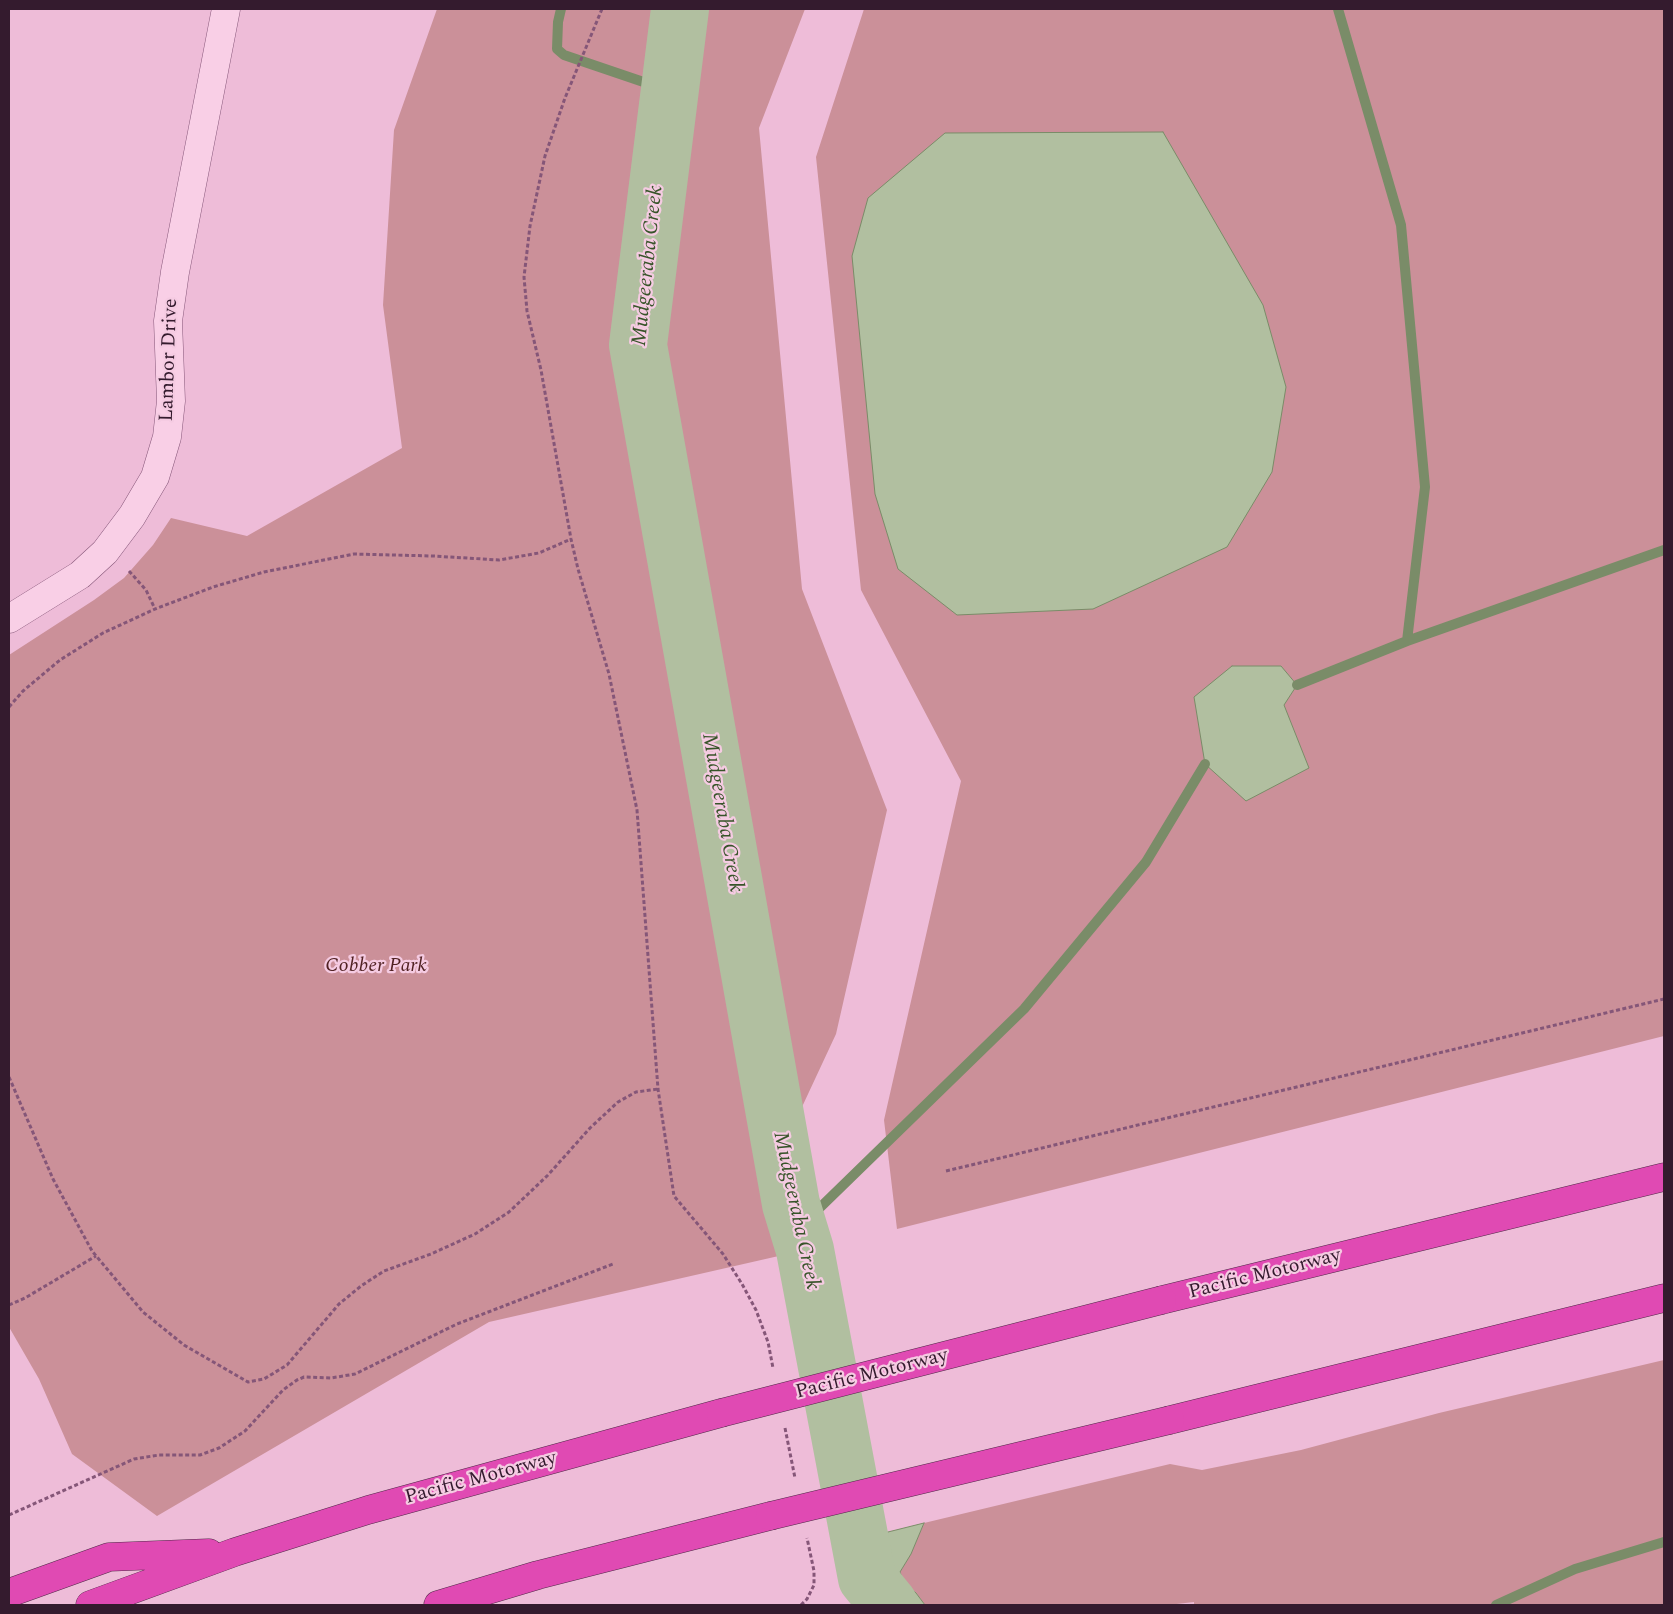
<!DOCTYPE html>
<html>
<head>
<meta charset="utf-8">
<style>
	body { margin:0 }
	#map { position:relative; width:1673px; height:1614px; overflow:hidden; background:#eebcd8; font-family:Spectral,serif }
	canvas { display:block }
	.frame { position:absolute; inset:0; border:10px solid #341b2e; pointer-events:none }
</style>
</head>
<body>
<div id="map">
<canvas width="1673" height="1614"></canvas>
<div class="frame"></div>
</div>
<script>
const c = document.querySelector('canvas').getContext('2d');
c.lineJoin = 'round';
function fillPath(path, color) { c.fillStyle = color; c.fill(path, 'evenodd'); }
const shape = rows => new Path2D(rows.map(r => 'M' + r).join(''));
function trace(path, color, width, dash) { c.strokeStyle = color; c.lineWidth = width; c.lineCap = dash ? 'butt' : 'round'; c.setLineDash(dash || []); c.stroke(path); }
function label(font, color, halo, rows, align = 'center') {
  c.font = font + ' Spectral,serif'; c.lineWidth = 4.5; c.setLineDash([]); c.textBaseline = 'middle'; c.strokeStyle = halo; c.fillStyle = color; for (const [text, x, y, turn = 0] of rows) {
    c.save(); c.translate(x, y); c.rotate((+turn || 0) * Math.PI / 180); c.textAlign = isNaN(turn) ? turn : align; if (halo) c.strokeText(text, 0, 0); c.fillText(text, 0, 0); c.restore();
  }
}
const green = shape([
	[437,9,805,9,759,128,802,589,887,810,836,1034,781,1152,791,1204,805,1250,489,1322,157,1516,72,1454,39,1379,9,1327,9,655,94,600,124,578,153,545,171,518,247,536,402,448,383,305,394,130],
	[864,9,1664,9,1664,1036,897,1229,884,1120,961,781,861,590,816,157],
	[1664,1360,1664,1605,1194,1605,1194,1602,1168,1605,925,1605,916,1593,904,1583,900,1572,911,1553,924,1523,1170,1464,1202,1470,1301,1450,1439,1413]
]);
const water = shape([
	[1163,132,1263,305,1286,387,1272,472,1227,547,1093,609,957,615,898,569,875,494,852,256,868,198,945,133,1163,132],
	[1232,666,1281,666,1297,685,1284,705,1309,768,1246,801,1205,764,1194,697,1232,666],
	[924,1523,911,1554,900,1572,904,1583,916,1593,925,1605,858,1605,840,1580,840,1544,924,1523]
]);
const stream = shape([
	[561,9,558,22,557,49,564,55,670,91],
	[1407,641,1664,550],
	[1297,685,1407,641,1425,487,1401,225,1338,9],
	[799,1228,1024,1009,1146,862,1205,764],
	[1496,1605,1575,1569,1664,1542]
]);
const river = shape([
	[680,9,638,345,791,1204,805,1250,867,1578,889,1605]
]);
const path = shape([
	[602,9,565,98,545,156,530,226,524,277,527,311,541,370,571,539,578,569,609,674,637,810,658,1089,674,1196,723,1254,742,1284,756,1310,768,1342,773,1368],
	[129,571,146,590,155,609],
	[9,707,23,691,60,660,103,633,155,609,213,587,264,572,354,554,433,556,499,560,539,553,571,539],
	[9,1077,53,1179,92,1251,143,1312,184,1345,248,1382,264,1379,287,1365,339,1304,361,1286,384,1271,431,1254,475,1234,509,1212,548,1175,590,1128,618,1102,636,1092,658,1089],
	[946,1171,1664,999],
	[9,1305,25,1298,96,1256],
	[785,1428,795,1478],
	[9,1515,134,1459,159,1455,200,1455,219,1448,245,1431,283,1390,297,1380,304,1377,331,1378,355,1374,457,1324,613,1264],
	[801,1605,807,1599,814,1585,814,1571,807,1538]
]);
const minor = shape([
	[9,619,80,575,105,552,132,516,155,477,167,437,171,401,168,321,175,272,226,9]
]);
const motorway = shape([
	[1162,1300,1664,1177],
	[1170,1420,1664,1298],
	[9,1593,109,1557,209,1553],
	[90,1605,235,1552,368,1510,721,1413],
	[438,1605,538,1575,770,1516]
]);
const motorwayBridge = shape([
	[721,1413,1162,1300],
	[770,1516,1170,1420]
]);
const streetNames = [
	["Lambor Drive",170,360,-88],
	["Pacific Motorway",1265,1275,-14],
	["Pacific Motorway",872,1375,-14],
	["Pacific Motorway",481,1479,-15]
];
const parkNames = [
	["Cobber Park",376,967]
];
const waterNames = [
	["Mudgeeraba Creek",649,266,-84],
	["Mudgeeraba Creek",721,813,80],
	["Mudgeeraba Creek",795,1211,78]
];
fillPath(green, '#cb9099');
fillPath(water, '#b1bfa0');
trace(water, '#7a8c68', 1);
trace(stream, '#7a8c68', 10);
trace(river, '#b1bfa0', 58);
trace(minor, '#855678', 29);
trace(motorway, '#522a4a', 29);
trace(path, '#855678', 3, [4, 2.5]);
trace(minor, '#f9cfe6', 28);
trace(motorway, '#e04ab3', 28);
trace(motorwayBridge, '#522a4a', 29, []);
trace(motorwayBridge, '#e04ab3', 28);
label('20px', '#341b2e', '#f5cbe2', streetNames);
label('italic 20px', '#502122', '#f5cbe2', parkNames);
label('italic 21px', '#375429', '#f5cbe2', waterNames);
</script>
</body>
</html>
